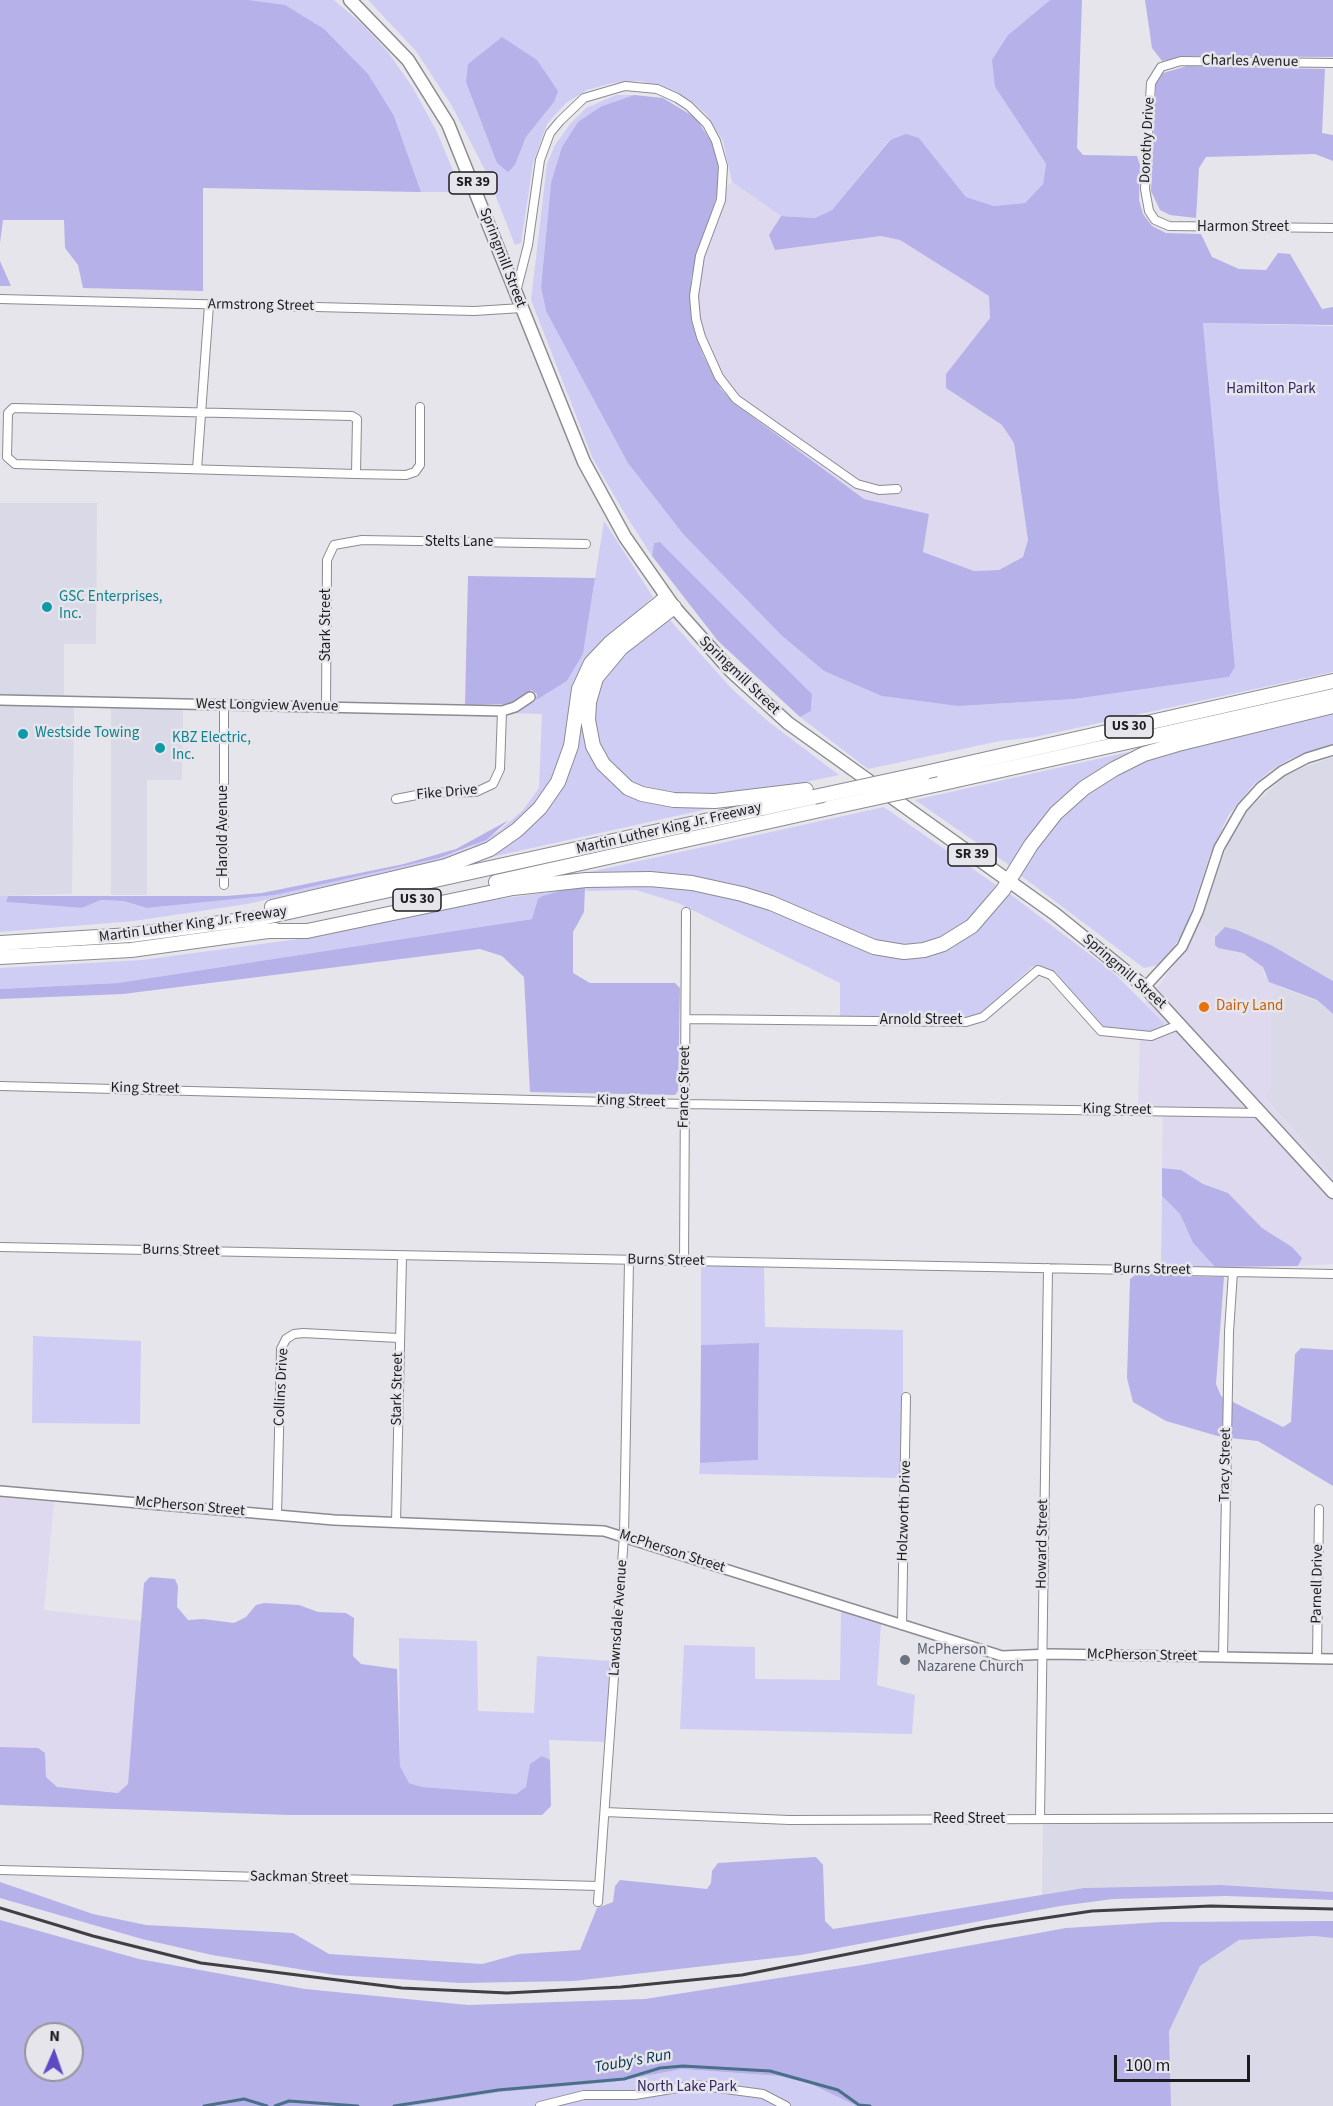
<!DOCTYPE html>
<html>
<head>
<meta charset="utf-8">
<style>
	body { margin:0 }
	#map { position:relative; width:1333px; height:2106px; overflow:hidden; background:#e6e5eb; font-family:"Source Sans 3",sans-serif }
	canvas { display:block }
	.north { position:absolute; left:24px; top:2022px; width:60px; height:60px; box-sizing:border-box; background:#e6e5eb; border:2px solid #969599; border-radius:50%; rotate:2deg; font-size:16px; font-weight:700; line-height:24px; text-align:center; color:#1d1d1f }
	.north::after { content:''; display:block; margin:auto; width:21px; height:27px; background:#5d4bc3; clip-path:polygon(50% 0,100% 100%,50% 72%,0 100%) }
	.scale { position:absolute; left:1114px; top:2055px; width:136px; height:27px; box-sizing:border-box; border:3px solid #1d1d1f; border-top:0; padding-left:8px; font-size:18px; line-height:21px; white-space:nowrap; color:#1d1d1f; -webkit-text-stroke:4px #e6e5eb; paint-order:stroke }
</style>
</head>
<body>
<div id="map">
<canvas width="1333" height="2106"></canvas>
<div class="north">N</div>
<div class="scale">100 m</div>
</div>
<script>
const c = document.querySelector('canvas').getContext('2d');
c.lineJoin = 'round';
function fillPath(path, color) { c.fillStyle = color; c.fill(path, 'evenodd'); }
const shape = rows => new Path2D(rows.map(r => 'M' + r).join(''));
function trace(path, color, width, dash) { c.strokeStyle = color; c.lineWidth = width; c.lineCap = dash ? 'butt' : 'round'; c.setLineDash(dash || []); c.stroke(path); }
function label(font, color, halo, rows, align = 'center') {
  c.font = font + ' "Source Sans 3",sans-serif'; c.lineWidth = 5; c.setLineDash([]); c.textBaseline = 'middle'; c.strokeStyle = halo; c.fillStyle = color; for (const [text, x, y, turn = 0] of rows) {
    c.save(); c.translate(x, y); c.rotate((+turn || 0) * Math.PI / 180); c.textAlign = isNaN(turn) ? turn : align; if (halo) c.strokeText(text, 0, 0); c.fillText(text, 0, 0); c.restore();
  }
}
const commercial = shape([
	[732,182,781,216,769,235,775,249,881,236,900,240,989,296,990,318,946,374,946,388,1002,425,1014,443,1028,540,1023,557,999,570,974,571,923,552,929,514,864,499,735,404,721,389,703,355,691,320,691,278,717,195],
	[1199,924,1217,934,1215,945,1218,948,1243,953,1263,967,1265,976,1282,988,1271,998,1271,1091,1265,1099,1333,1176,1333,1264,1298,1266,1302,1258,1292,1247,1262,1228,1228,1193,1203,1184,1181,1170,1162,1168,1163,1107,1138,1104,1140,1034,1164,1023,1145,1003,1182,955],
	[0,1497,54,1502,44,1610,142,1621,128,1784,118,1793,57,1787,46,1777,45,1754,38,1748,0,1747]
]);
const built = shape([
	[0,503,97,503,96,644,64,644,64,702,74,703,72,894,0,896],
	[111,704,183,705,182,780,147,780,147,895,111,895],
	[1333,757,1333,981,1271,945,1237,930,1225,928,1217,934,1199,924,1228,843,1248,810,1284,777,1299,769],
	[1282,988,1317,1001,1333,1014,1333,1176,1265,1098,1271,1090,1271,998],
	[1333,1816,1333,1892,1221,1885,1084,1888,1042,1895,1043,1823],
	[1314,1936,1333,1938,1333,2106,1171,2106,1169,2031,1200,1966,1239,1940]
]);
const green = shape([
	[248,0,334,0,362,24,388,52,413,88,437,132,462,192,421,192,394,116],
	[368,0,1050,0,1008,35,995,87,1046,164,1043,184,1025,203,994,206,966,197,919,138,889,140,832,210,815,218,781,216,732,182,723,141,706,114,690,100,657,85,640,81,613,83,587,90,566,103,547,124,533,163,521,243,515,245,487,174,452,106,416,51],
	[537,60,554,102,526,137,515,165,507,172],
	[616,95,634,95,602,106,551,183,541,287,546,311,684,535,781,635,824,671,959,706,1074,699,1229,677,1235,667,1203,323,1333,326,1333,672,1035,737,1000,741,868,769,800,717,811,711,812,694,660,542,654,543,652,556,625,514,593,459,531,300,547,164,555,145,570,124,586,108],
	[604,521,653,597,590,654,574,684,567,736,554,779,530,812,494,840,441,860,247,904,134,921,0,932,0,896,8,896,6,902,82,908,101,900,123,901,147,908,275,895,439,858,471,847,499,831,523,810,539,788,542,714,511,713,567,681,583,654],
	[669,619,733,690,769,722,839,775,792,785,702,795,684,796,633,786,609,762,596,737,594,704,606,672,621,656],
	[1333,712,1333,744,1290,759,1270,771,1253,785,1228,816,1210,855,1186,927,1167,958,1158,965,1144,968,1137,963,1020,875,1044,836,1059,819,1076,803,1114,776,1138,764,1174,752],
	[579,722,582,722,587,748,601,772,620,789,639,800,669,806,712,808,487,858,487,856,528,829,541,816],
	[1128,752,1130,756,1035,830,1009,865,915,800],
	[884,807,996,885,973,917,948,936,915,945,880,943,749,890,718,881,676,875,585,876,585,873],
	[661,885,716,893,769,909,874,952,889,957,916,957,955,946,982,924,1010,894,1113,972,1164,1023,1161,1029,1150,1033,1100,1028,1057,974,1042,966,1032,967,981,1013,964,1018,840,1018,840,983,678,903,636,890,586,891,585,887],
	[563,890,542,896,532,919,118,983,0,989,0,968,142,960,306,938,465,904],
	[1162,1196,1180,1214,1193,1243,1215,1267,1161,1267],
	[701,1263,764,1267,765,1327,903,1330,903,1478,699,1474,700,1463,758,1460,759,1344,701,1345],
	[33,1336,141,1341,140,1424,32,1423],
	[841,1611,881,1624,877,1685,915,1695,912,1734,680,1729,684,1645,755,1647,755,1679,840,1680],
	[399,1638,477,1641,478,1711,534,1713,537,1656,612,1661,607,1742,549,1740,550,1760,542,1756,526,1787,516,1794,422,1787,409,1783,400,1766],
	[682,2069,779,2076,811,2084,857,2106,411,2106,501,2092,613,2082]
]);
const forest = shape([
	[0,0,248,0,285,5,324,29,368,74,394,116,421,192,203,188,203,291,83,288,78,265,65,248,64,220,3,220,0,243],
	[1050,0,1082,0,1077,148,1083,155,1137,156,1140,165,1139,200,1143,214,1152,226,1166,233,1201,234,1212,257,1239,269,1266,270,1278,253,1290,254,1322,309,1333,307,1333,325,1203,323,1235,667,1229,677,1074,699,959,706,882,696,824,671,781,635,684,535,628,463,546,311,541,287,551,183,562,147,578,122,602,106,634,95,663,98,696,118,712,143,720,173,717,195,691,278,691,320,703,355,721,389,735,404,864,499,929,514,923,552,974,571,999,570,1023,557,1028,540,1014,443,1002,425,946,388,946,374,990,318,989,296,900,240,881,236,775,250,769,235,781,216,815,218,832,210,890,140,906,134,919,138,966,197,994,206,1025,203,1043,184,1046,164,995,87,992,60,1008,35],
	[1145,0,1333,0,1333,57,1193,56,1162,61,1152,48],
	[502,37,537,60,558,91,554,102,526,137,515,165,508,172,497,163,466,82,468,64],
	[1187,66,1325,69,1322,133,1333,135,1333,161,1315,154,1206,157,1199,168,1196,218,1170,215,1160,210,1151,191,1156,84,1163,73],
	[0,261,11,286,0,286],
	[660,542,812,694,811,711,800,717,718,641,652,556,654,543],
	[468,576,595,578,583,654,567,681,536,700,537,694,531,690,510,704,465,705],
	[509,820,486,840,439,858,275,895,147,908,123,901,101,900,82,908,6,902,8,896,226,896,262,893,404,864,456,849],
	[585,887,584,912,573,932,573,973,590,983,675,983,680,988,678,1091,675,1095,530,1092,524,977,502,956,480,949,123,994,0,999,0,989,118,983,532,919,538,899,542,896,563,890],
	[1225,927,1237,930,1271,945,1333,981,1333,1014,1317,1000,1269,982,1263,967,1243,953,1218,948,1215,945,1215,937],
	[1162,1168,1181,1170,1203,1184,1228,1193,1262,1228,1292,1247,1302,1258,1298,1266,1215,1267,1193,1243,1180,1214,1162,1196],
	[1135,1275,1224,1277,1216,1384,1221,1396,1283,1427,1291,1422,1295,1354,1301,1348,1333,1350,1333,1486,1258,1441,1221,1437,1166,1421,1133,1402,1127,1378,1130,1279],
	[759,1343,758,1460,700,1463,701,1345],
	[150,1577,175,1579,178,1586,177,1607,188,1620,203,1619,234,1623,246,1617,256,1605,264,1603,299,1605,318,1612,346,1613,354,1618,353,1656,361,1664,397,1669,400,1766,409,1783,422,1787,516,1794,526,1787,530,1764,542,1756,550,1760,551,1806,542,1815,290,1815,0,1805,0,1747,38,1748,45,1753,46,1777,57,1787,118,1793,128,1784,144,1583],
	[816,1857,823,1865,825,1921,833,1929,1084,1888,1221,1885,1333,1892,1333,1900,1227,1896,1113,1899,1060,1906,801,1955,574,1981,460,1983,335,1975,212,1955,142,1939,0,1898,0,1882,93,1914,146,1925,293,1933,329,1954,482,1964,519,1954,580,1950,597,1908,613,1902,615,1886,620,1880,707,1889,711,1883,712,1871,718,1863],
	[0,1920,139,1959,305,1989,468,2005,645,1999,862,1965,1066,1928,1161,1922,1328,1921,1333,1921,1333,1938,1314,1936,1239,1940,1200,1966,1169,2031,1171,2106,857,2106,811,2084,779,2076,682,2069,613,2082,501,2092,411,2106,0,2106],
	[36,2034,72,2034,72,2070,36,2070]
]);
const stream = shape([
	[204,2106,244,2099,267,2106],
	[275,2106,289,2101,358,2106],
	[394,2106,498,2090,624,2079,660,2068,683,2066,770,2071,838,2090,859,2105,870,2106]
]);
const minor = shape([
	[1333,63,1181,61,1161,67,1151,83,1145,189,1149,211,1155,220,1169,226,1333,228],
	[516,292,528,245,540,160,550,133,560,121,584,98,625,86,657,89,677,98,689,106,707,124,716,141,723,166,721,200,700,256,694,296,696,319,701,337,719,377,736,399,857,484,879,490,897,489],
	[0,299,474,311,522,308],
	[197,469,209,305],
	[356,474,357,419,352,416,13,408,8,413,7,457,15,464,356,474,406,475,415,472,420,465,420,407],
	[224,705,224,885],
	[326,707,327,560,334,545,362,540,586,544],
	[396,799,427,793,476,792,493,784,500,769,502,711],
	[686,1019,966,1022,983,1017,1038,970,1051,975,1101,1031,1151,1036,1181,1024],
	[0,1086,685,1104,1261,1113],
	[0,1247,1333,1274],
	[684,1262,686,912],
	[277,1515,281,1349,286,1339,294,1334,303,1333,399,1338],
	[396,1523,402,1256],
	[902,1625,906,1397],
	[1223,1657,1229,1332,1233,1272],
	[1317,1659,1319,1509],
	[605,1812,789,1820,1333,1818],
	[1040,1819,1048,1268],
	[0,1870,598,1886],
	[598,1902,624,1536,629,1261],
	[540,2106,584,2095,635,2095,696,2085,763,2094,786,2106]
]);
const tertiary = shape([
	[0,700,502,711,515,707,530,697],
	[1145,987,1182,947,1198,912,1219,848,1242,808,1261,787,1282,771,1307,758,1333,750],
	[0,1491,334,1520,604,1531,1002,1656,1051,1654,1333,1659]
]);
const primary = shape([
	[350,0,408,60,448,124,584,462,625,537,674,607,731,671,788,723,1055,914,1145,987,1333,1192]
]);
const motorway = shape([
	[674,607,621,648,596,678,589,702,588,720,593,746,603,764,628,788,642,794,674,800,715,801,806,790],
	[925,773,1333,681],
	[939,784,1333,696],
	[496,882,829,808],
	[272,907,446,866,490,849,517,830,540,808,558,782,571,746,579,689,591,663,610,643,666,598],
	[267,931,307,931,513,888,586,880,650,879,692,883,742,894,771,903,874,947,904,952,924,950,943,944,972,926,1003,890,1031,845,1056,813,1084,788,1114,769,1144,754,1178,744,1333,706],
	[0,943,131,935,266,917,814,797],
	[0,957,131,950,275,930]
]);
const rail = shape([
	[0,1908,93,1936,201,1963,402,1988,507,1993,621,1987,742,1975,985,1927,1092,1911,1211,1906,1333,1909]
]);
const motorwayBridge = shape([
	[814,797,925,773],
	[829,808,939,784]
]);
const markers = [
	[47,607,6,"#0f9aa8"],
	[23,734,6,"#0f9aa8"],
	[160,748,6,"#0f9aa8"],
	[1204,1007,6,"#e8710a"],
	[905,1660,6,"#6b7280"]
];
const shields = [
	[473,183,48],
	[1129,727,48],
	[972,855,48],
	[417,900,48]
];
const shieldNames = [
	["SR 39",473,183],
	["US 30",1129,727],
	["SR 39",972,855],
	["US 30",417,900]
];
const streetNames = [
	["Charles Avenue",1250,62,1],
	["Dorothy Drive",1148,140,-87],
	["Harmon Street",1243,228],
	["Springmill Street",502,258,69],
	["Armstrong Street",261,306,1],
	["Stelts Lane",459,543],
	["Stark Street",327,625,-90],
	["Springmill Street",739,676,44],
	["West Longview Avenue",267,706,1],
	["Fike Drive",447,793,-5],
	["Martin Luther King Jr. Freeway",669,829,-13],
	["Harold Avenue",224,831,-90],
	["Martin Luther King Jr. Freeway",193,925,-8],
	["Springmill Street",1124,972,41],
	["Arnold Street",921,1021],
	["France Street",685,1087,-89],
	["King Street",145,1089,1],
	["King Street",631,1102,2],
	["King Street",1117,1110,1],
	["Burns Street",181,1251,1],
	["Burns Street",666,1261,1],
	["Burns Street",1152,1270,1],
	["Collins Drive",282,1387,-87],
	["Stark Street",398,1389,-89],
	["Tracy Street",1226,1465,-89],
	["McPherson Street",190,1507,5],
	["Holzworth Drive",905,1511,-88],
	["Howard Street",1043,1544,-89],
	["McPherson Street",672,1552,18],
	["Parnell Drive",1318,1584,-89],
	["Lawnsdale Avenue",619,1618,-86],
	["McPherson Street",1142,1656,1],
	["Reed Street",969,1820],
	["Sackman Street",299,1878,1]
];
const parkNames = [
	["Hamilton Park",1271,390],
	["North Lake Park",687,2088]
];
const cultureNames = [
	["GSC Enterprises,",59,598],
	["Inc.",59,615],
	["Westside Towing",35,734],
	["KBZ Electric,",172,739],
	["Inc.",172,756]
];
const foodNames = [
	["Dairy Land",1216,1007]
];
const worshipNames = [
	["McPherson",917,1651],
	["Nazarene Church",917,1668]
];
const waterNames = [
	["Touby's Run",633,2062,-10]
];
fillPath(commercial, '#ded9ee');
fillPath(built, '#dad9e7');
fillPath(green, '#d0cdf5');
fillPath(forest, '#b6b1e8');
trace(stream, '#4a7089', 3);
trace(minor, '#8c8b91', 10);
trace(tertiary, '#8c8b91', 12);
trace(primary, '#8c8b91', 15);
trace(motorway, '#8c8b91', 16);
trace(minor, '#fff', 8);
trace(tertiary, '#fff', 9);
trace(primary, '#fff', 12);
trace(motorway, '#fff', 14);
trace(rail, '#403f42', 3);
trace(motorwayBridge, '#8c8b91', 16, []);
trace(motorwayBridge, '#fff', 14);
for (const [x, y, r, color] of markers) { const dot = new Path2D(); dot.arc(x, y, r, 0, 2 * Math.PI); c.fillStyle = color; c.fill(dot); trace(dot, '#e6e5eb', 2); }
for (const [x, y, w] of shields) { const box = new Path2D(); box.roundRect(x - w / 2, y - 11, w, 22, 4.5); c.fillStyle = '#e6e5eb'; c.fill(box); trace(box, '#1d1d1f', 1.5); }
label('bold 14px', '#1d1d1f', null, shieldNames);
label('15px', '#1d1d1f', '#e6e5eb', streetNames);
label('15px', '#342666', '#e6e5eb', parkNames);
label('15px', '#0d838f', '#e6e5eb', cultureNames, 'left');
label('15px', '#c56008', '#e6e5eb', foodNames, 'left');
label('15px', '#5b616d', '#e6e5eb', worshipNames, 'left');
label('italic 16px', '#02314a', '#e6e5eb', waterNames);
</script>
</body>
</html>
